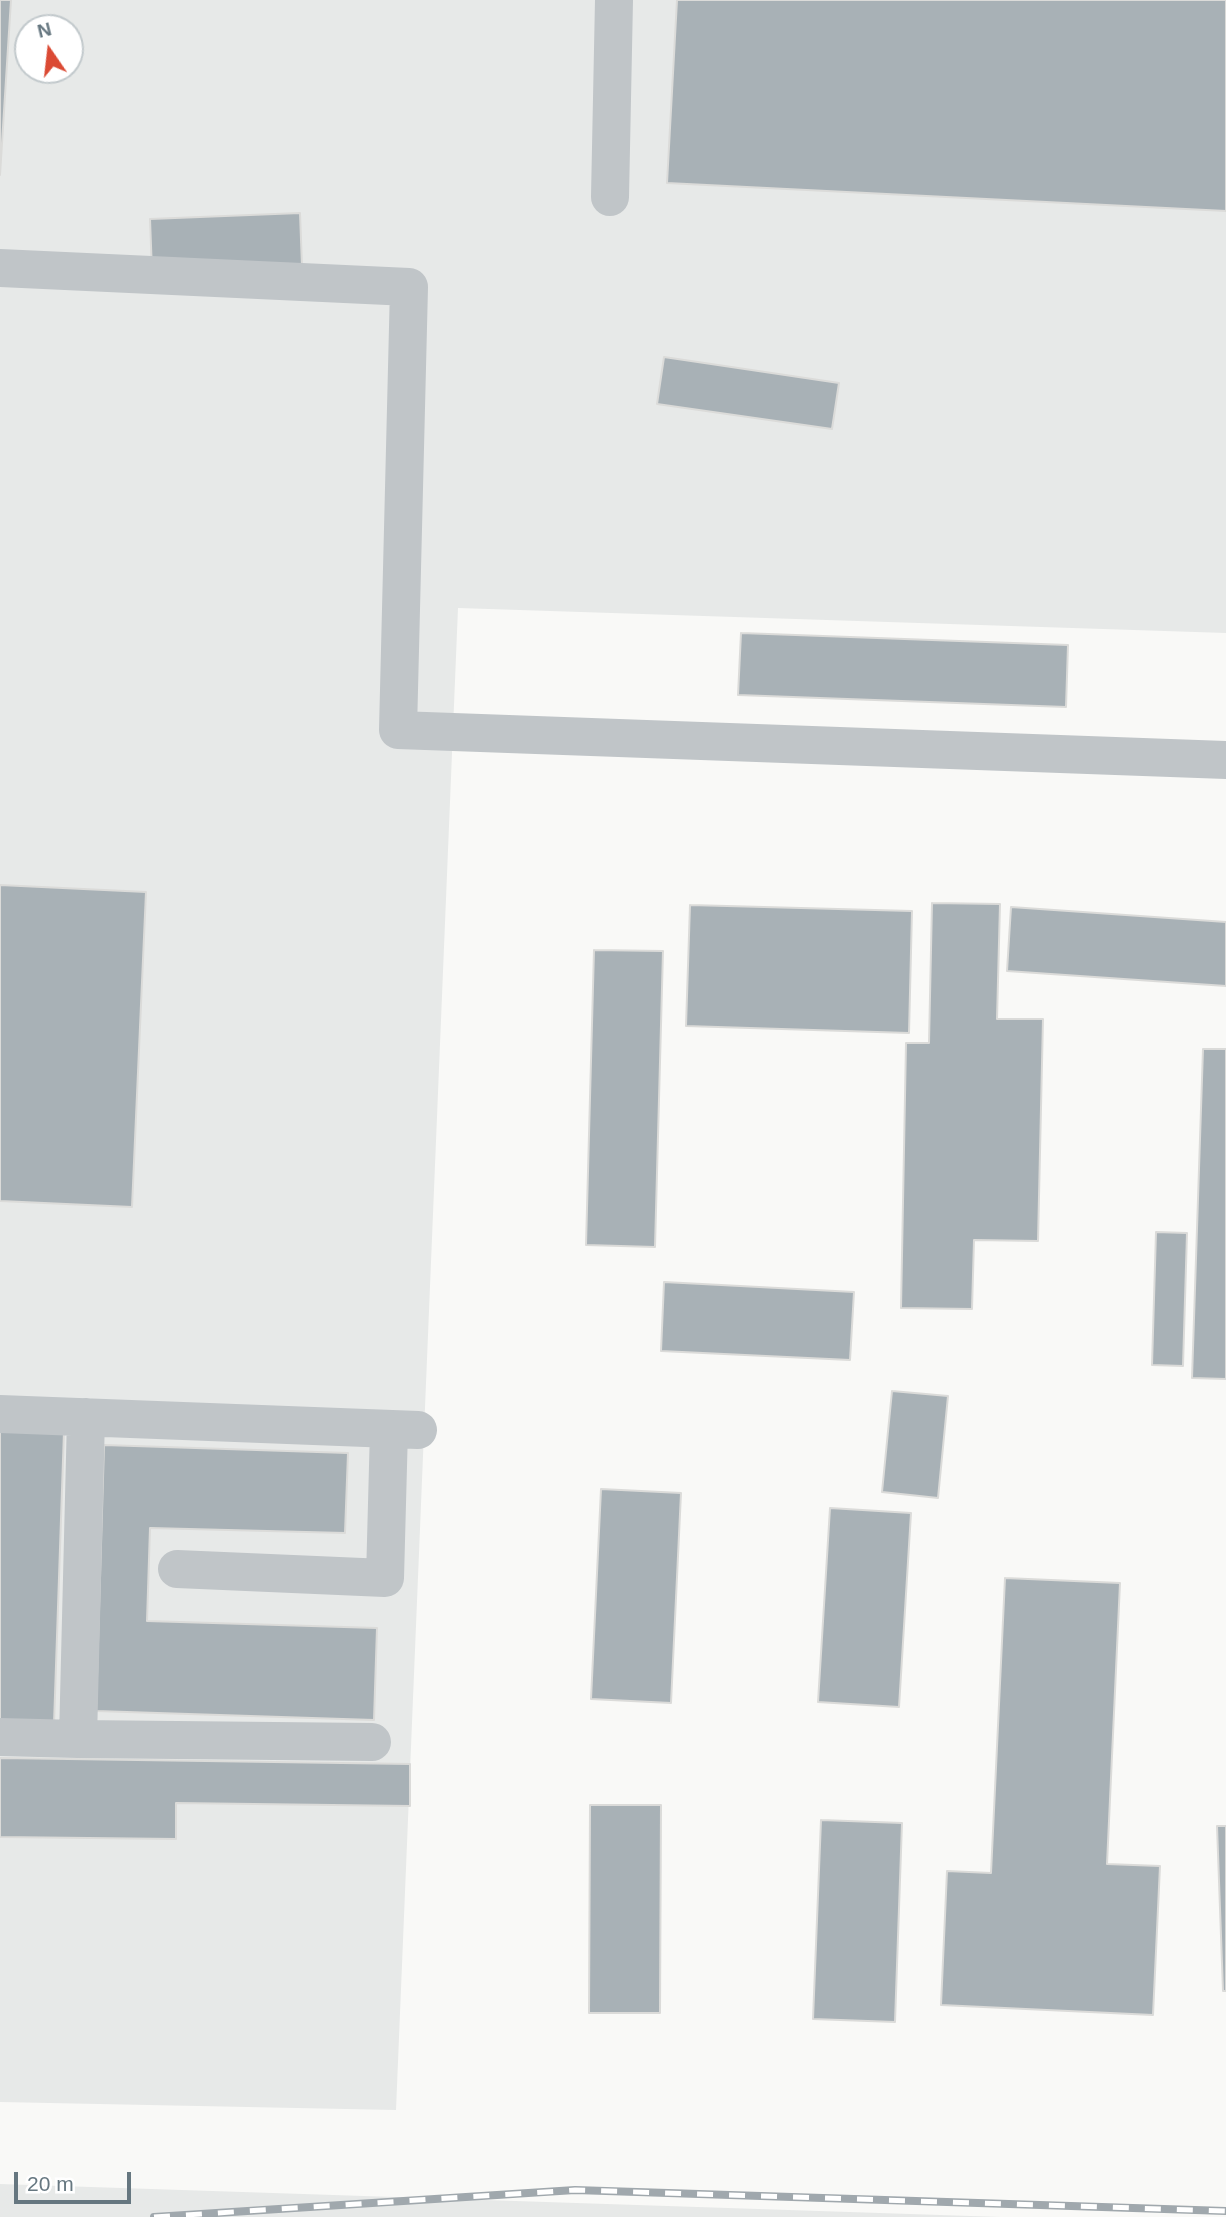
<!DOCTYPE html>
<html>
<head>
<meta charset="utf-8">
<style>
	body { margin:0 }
	#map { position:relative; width:1226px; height:2217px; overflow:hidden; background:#f9f9f7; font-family:Helvetica,sans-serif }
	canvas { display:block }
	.north { position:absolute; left:14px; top:14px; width:70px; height:70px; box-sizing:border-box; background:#fff; border:2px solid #c2c9cc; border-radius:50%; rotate:346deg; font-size:19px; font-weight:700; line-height:28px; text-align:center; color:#667780 }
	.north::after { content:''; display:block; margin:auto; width:24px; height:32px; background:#db4a34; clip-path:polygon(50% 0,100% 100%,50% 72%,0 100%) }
	.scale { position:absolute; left:14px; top:2172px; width:117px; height:32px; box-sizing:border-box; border:4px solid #667780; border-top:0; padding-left:9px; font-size:21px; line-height:24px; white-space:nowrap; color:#667780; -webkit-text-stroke:5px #fff; paint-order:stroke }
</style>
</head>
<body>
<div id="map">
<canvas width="1226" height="2217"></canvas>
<div class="north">N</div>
<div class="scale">20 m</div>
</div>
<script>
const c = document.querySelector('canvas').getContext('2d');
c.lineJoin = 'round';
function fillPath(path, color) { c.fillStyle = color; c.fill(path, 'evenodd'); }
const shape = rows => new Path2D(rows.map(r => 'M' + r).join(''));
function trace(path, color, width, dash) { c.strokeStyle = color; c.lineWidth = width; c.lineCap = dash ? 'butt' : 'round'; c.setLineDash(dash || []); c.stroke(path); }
const built = shape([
	[0,0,1226,0,1226,633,458,608,396,2110,0,2102],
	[28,28,70,28,70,70,28,70],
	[0,2184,1001,2217,0,2217]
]);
const building = shape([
	[0,0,11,0,0,175,0,0],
	[677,0,1226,0,1226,211,667,183,677,0],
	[300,213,302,266,152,272,150,219,300,213],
	[664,357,839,383,832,429,657,404,664,357],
	[741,633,1068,645,1066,707,738,695,741,633],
	[0,885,146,892,132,1207,0,1201,0,885],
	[932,903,1000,904,997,1019,1043,1019,1038,1241,974,1240,972,1309,901,1308,906,1043,929,1043,932,903],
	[690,905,912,911,909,1033,686,1026,690,905],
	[1011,907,1226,922,1226,986,1007,971,1011,907],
	[594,950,663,951,655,1247,586,1245,594,950],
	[1203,1049,1226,1049,1226,1379,1192,1378,1203,1049],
	[1156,1232,1187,1233,1183,1366,1152,1365,1156,1232],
	[664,1282,854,1292,850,1360,661,1351,664,1282],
	[892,1391,948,1396,938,1498,882,1492,892,1391],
	[0,1429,64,1431,54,1724,0,1722,0,1429],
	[104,1445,348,1453,345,1533,150,1528,147,1621,377,1628,374,1720,96,1711,104,1445],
	[601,1489,681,1493,671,1703,591,1699,601,1489],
	[830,1508,911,1513,899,1707,818,1702,830,1508],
	[1005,1578,1120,1583,1107,1864,1160,1866,1153,2015,941,2005,947,1871,991,1873,1005,1578],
	[0,1758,410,1764,410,1806,176,1803,176,1839,0,1837,0,1758],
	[590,1805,661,1805,660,2013,589,2013,590,1805],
	[821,1820,902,1823,895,2022,813,2019,821,1820],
	[1217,1826,1226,1826,1226,1991,1223,1991,1217,1826]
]);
const minor = shape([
	[610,197,614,0],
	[0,268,409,287,398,730,1226,760],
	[0,1414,418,1430],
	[177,1569,385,1578,389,1429],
	[0,1737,78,1739,86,1417],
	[78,1739,372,1742]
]);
const rail = shape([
	[154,2217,575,2190,1226,2211]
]);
fillPath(built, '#e7e9e8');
fillPath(building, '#a8b1b6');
trace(building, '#dbdbd9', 2);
trace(minor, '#c0c5c8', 38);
trace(rail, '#a0a8ad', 8);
trace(rail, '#fff', 5, [16]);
</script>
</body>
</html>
